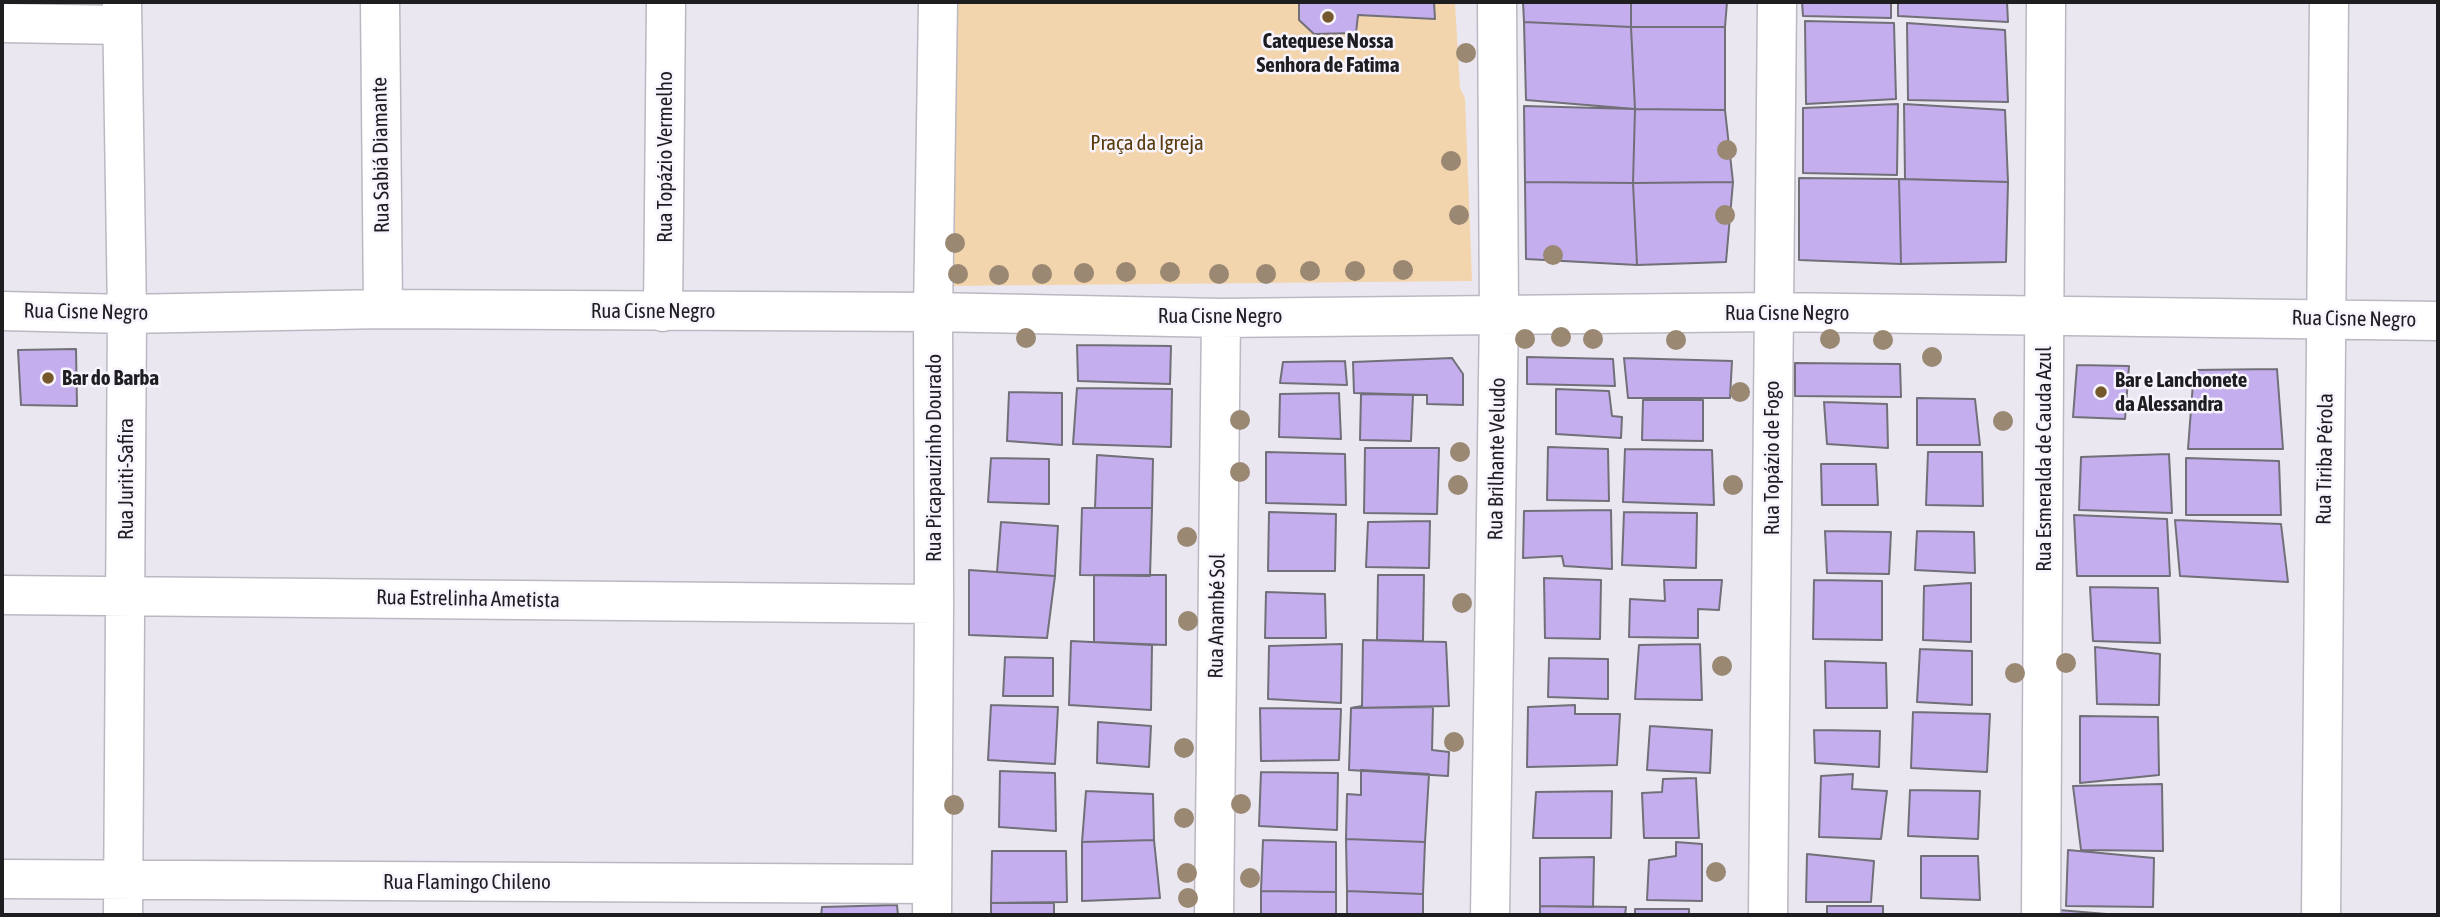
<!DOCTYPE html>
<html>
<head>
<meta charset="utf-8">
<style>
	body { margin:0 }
	#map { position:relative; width:2440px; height:917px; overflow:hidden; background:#eae7f1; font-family:"Asap Condensed",sans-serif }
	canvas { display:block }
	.frame { position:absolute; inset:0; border:4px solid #1e1d20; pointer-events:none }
</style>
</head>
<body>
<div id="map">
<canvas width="2440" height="917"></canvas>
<div class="frame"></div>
</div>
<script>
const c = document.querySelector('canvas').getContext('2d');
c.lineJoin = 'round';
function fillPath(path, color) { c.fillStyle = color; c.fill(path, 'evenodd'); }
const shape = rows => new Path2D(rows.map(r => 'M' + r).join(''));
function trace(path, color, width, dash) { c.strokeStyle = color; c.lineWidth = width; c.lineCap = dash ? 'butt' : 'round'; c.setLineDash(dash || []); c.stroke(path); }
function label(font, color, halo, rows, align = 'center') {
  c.font = font + ' "Asap Condensed",sans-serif'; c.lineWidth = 5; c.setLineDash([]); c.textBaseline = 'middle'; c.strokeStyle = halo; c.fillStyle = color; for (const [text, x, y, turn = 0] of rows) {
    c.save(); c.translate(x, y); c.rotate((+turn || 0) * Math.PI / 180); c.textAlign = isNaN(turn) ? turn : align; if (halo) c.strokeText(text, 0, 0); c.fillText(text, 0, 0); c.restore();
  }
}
const green = shape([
	[947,2,1455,2,1460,88,1465,98,1472,281,949,286]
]);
const building = shape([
	[1299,2,1434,2,1435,19,1358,15,1356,33,1314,34,1299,20,1299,2],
	[1523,2,1631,2,1631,27,1524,22,1523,2],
	[1631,2,1727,2,1725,27,1631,27,1631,2],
	[1802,2,1891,2,1891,18,1803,16,1802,2],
	[1898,2,2007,2,2008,22,1898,16,1898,2],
	[1805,21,1894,23,1896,99,1806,104,1805,21],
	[1524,22,1631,27,1635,109,1526,100,1524,22],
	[1907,23,2005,30,2008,102,1908,100,1907,23],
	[1631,27,1725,27,1725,110,1635,109,1631,27],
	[1898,104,1897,175,1803,173,1803,108,1898,104],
	[1904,104,2005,110,2008,182,1905,179,1904,104],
	[1524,106,1635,109,1633,183,1525,182,1524,106],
	[1635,109,1725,110,1733,182,1633,183,1635,109],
	[1799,178,1899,179,1901,264,1799,260,1799,178],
	[1899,179,2008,182,2006,262,1901,264,1899,179],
	[1525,182,1633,183,1637,265,1526,259,1525,182],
	[1733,182,1726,262,1637,265,1633,183,1733,182],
	[1077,345,1171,346,1170,384,1078,381,1077,345],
	[76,349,77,406,21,405,18,350,76,349],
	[1527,357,1613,359,1615,386,1527,384,1527,357],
	[1452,358,1463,374,1463,405,1427,404,1427,395,1354,393,1353,362,1452,358],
	[1624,358,1732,361,1730,398,1628,398,1624,358],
	[1345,361,1347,385,1280,383,1283,362,1345,361],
	[1795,363,1900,364,1901,397,1795,396,1795,363],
	[2077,365,2129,366,2125,419,2073,417,2077,365],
	[2277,369,2283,449,2188,449,2194,370,2277,369],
	[1077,388,1172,389,1171,447,1073,444,1077,388],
	[1556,389,1609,391,1612,416,1622,417,1621,438,1556,434,1556,389],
	[1009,392,1062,393,1062,445,1007,441,1009,392],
	[1339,393,1341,439,1279,437,1280,394,1339,393],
	[1361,394,1413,395,1411,441,1360,440,1361,394],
	[1917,398,1975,399,1980,445,1917,445,1917,398],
	[1643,400,1703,400,1703,441,1642,440,1643,400],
	[1824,402,1887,404,1888,448,1827,444,1824,402],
	[1548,447,1608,449,1609,501,1547,500,1548,447],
	[1365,448,1439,448,1437,514,1364,513,1365,448],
	[1625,449,1712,450,1714,505,1623,502,1625,449],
	[1266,452,1345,454,1346,505,1266,503,1266,452],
	[1928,452,1982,452,1983,506,1926,505,1928,452],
	[2169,454,2172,513,2079,510,2081,457,2169,454],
	[1097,455,1153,459,1152,508,1095,508,1097,455],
	[991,458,1049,459,1049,504,988,502,991,458],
	[2186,458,2279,461,2281,515,2186,515,2186,458],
	[1821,464,1876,464,1878,505,1822,505,1821,464],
	[1082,508,1152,508,1150,576,1080,575,1082,508],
	[1611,510,1612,569,1564,566,1562,556,1523,558,1524,511,1611,510],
	[1269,512,1336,514,1335,571,1268,571,1269,512],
	[1624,512,1697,513,1696,568,1622,565,1624,512],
	[2074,515,2167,519,2170,576,2077,576,2074,515],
	[2175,520,2281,524,2288,582,2180,576,2175,520],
	[1430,521,1429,568,1366,567,1368,522,1430,521],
	[1001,522,1058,526,1055,576,997,572,1001,522],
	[1825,531,1891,532,1889,574,1827,573,1825,531],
	[1917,531,1974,532,1975,573,1915,570,1917,531],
	[969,570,1055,576,1047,638,969,635,969,570],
	[1094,575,1166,575,1166,645,1094,642,1094,575],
	[1378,575,1424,575,1423,641,1377,640,1378,575],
	[1544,578,1601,580,1600,639,1545,638,1544,578],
	[1664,580,1722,580,1719,610,1698,609,1698,638,1629,637,1630,599,1665,601,1664,580],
	[1814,580,1882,581,1882,640,1813,639,1814,580],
	[1971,583,1971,642,1923,640,1924,586,1971,583],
	[2090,587,2158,588,2160,643,2093,641,2090,587],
	[1266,592,1325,594,1326,638,1265,638,1266,592],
	[1363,640,1446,642,1449,706,1351,708,1362,706,1363,640],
	[1071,641,1152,645,1151,710,1069,705,1071,641],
	[1342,644,1341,703,1268,699,1269,646,1342,644],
	[1700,644,1702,700,1635,699,1639,645,1700,644],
	[2095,647,2160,654,2159,705,2097,704,2095,647],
	[1920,649,1972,651,1972,705,1917,702,1920,649],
	[1005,657,1053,658,1053,696,1003,696,1005,657],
	[1549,658,1608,659,1608,699,1548,697,1549,658],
	[1825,661,1886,663,1887,708,1826,708,1825,661],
	[991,705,1058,707,1055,764,988,760,991,705],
	[1575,705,1575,714,1620,714,1617,765,1527,767,1528,707,1575,705],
	[1433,707,1432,750,1449,752,1448,776,1349,770,1351,708,1433,707],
	[1260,708,1341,709,1339,760,1261,761,1260,708],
	[1913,712,1990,714,1987,772,1911,768,1913,712],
	[2080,716,2158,717,2159,775,2080,783,2080,716],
	[1098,722,1151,726,1149,767,1097,763,1098,722],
	[1650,726,1712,730,1710,773,1647,770,1650,726],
	[1814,730,1880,731,1879,767,1815,763,1814,730],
	[1361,770,1429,774,1425,842,1346,839,1347,794,1361,795,1361,770],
	[1000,771,1055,773,1056,831,999,827,1000,771],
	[1261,772,1338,773,1337,830,1259,826,1261,772],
	[1853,774,1852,789,1887,791,1881,839,1819,837,1821,776,1853,774],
	[1696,778,1699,838,1644,838,1642,793,1662,792,1663,779,1696,778],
	[2162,784,2163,851,2081,850,2073,786,2162,784],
	[1910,790,1980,791,1978,839,1908,836,1910,790],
	[1086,791,1153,794,1154,840,1082,842,1086,791],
	[1612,791,1611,838,1533,838,1536,792,1612,791],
	[1346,839,1425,842,1423,894,1347,891,1346,839],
	[1154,840,1160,898,1082,901,1082,842,1154,840],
	[1263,840,1336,842,1336,892,1261,891,1263,840],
	[1676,842,1702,844,1702,901,1647,900,1649,860,1676,856,1676,842],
	[2068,850,2154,858,2153,907,2066,906,2068,850],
	[992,851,1066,851,1067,902,991,903,992,851],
	[1807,854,1874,861,1871,902,1806,902,1807,854],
	[1921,856,1978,856,1980,900,1921,898,1921,856],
	[1594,857,1593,907,1540,906,1540,858,1594,857],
	[1261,891,1336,892,1336,915,1261,915,1261,891],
	[1347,891,1423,894,1423,915,1347,915,1347,891],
	[991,903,1054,903,1054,915,991,915,991,903],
	[897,905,898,915,821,915,822,907,897,905],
	[1540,906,1626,907,1625,915,1540,915,1540,906],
	[1827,906,1883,906,1883,915,1827,915,1827,906],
	[1635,909,1689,909,1689,915,1635,915,1635,909],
	[2059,910,2118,915,2059,915,2059,910]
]);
const minor = shape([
	[122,2,127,314,123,915],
	[380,2,383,309],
	[2,23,122,25],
	[2,311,127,314,383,309,933,312,1221,318,1773,312,2438,321],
	[663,312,666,2],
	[2,595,934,604],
	[2,879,932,884],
	[932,915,934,604,933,312,938,2],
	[1214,915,1221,318],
	[1490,915,1499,313,1497,2],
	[1768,915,1777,2],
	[2041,915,2046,2],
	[2321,915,2329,2]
]);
const trees = [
	[1466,53],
	[1727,150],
	[1451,161],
	[1459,215],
	[1725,215],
	[955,243],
	[1553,255],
	[1403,270],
	[1310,271],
	[1355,271],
	[1126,272],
	[1170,272],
	[1084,273],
	[958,274],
	[1042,274],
	[1219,274],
	[1266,274],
	[999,275],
	[1561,337],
	[1026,338],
	[1525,339],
	[1593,339],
	[1830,339],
	[1676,340],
	[1883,340],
	[1932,357],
	[1740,392],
	[1240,420],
	[2003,421],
	[1460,452],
	[1240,472],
	[1458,485],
	[1733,485],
	[1187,537],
	[1462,603],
	[1188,621],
	[2066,663],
	[1722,666],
	[2015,673],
	[1454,742],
	[1184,748],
	[1241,804],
	[954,805],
	[1184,818],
	[1716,872],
	[1187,873],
	[1250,878],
	[1188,898]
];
const markers = [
	[1328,17,7,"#75582c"],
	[48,378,7,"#75582c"],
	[2101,392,7,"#75582c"]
];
const poiNames = [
	["Catequese Nossa",1328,41,"center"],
	["Senhora de Fatima",1328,65,"center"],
	["Bar do Barba",62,378],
	["Bar e Lanchonete",2115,380],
	["da Alessandra",2115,404]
];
const parkNames = [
	["Praça da Igreja",1147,143]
];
const streetNames = [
	["Rua Sabiá Diamante",381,155,-91],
	["Rua Topázio Vermelho",665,157,-90],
	["Rua Cisne Negro",653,311],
	["Rua Cisne Negro",86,312,1],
	["Rua Cisne Negro",1787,313],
	["Rua Cisne Negro",1220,316],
	["Rua Cisne Negro",2354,319,1],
	["Rua Picapauzinho Dourado",934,458,-90],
	["Rua Topázio de Fogo",1772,458,-90],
	["Rua Brilhante Veludo",1497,459,-89],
	["Rua Esmeralda de Cauda Azul",2044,459,-90],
	["Rua Tiriba Pérola",2325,459,-89],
	["Rua Juriti-Safira",126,479,-90],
	["Rua Estrelinha Ametista",468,599,1],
	["Rua Anambé Sol",1217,616,-89],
	["Rua Flamingo Chileno",467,882]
];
fillPath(green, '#f3d5ad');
fillPath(building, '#c5aeed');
trace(building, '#716f77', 2);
trace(minor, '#bcb8c2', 41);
trace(minor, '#fff', 38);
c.fillStyle = '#9a8873';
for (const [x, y] of trees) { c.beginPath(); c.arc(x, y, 10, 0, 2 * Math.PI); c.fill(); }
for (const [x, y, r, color] of markers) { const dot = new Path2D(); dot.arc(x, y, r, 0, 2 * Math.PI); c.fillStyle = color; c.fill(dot); trace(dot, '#f8f4fe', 2.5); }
label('bold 21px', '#1e1d20', '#f8f4fe', poiNames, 'left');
label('21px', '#583b0c', '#f8f4fe', parkNames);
label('21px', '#1e1d20', '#f8f4fe', streetNames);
</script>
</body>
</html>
